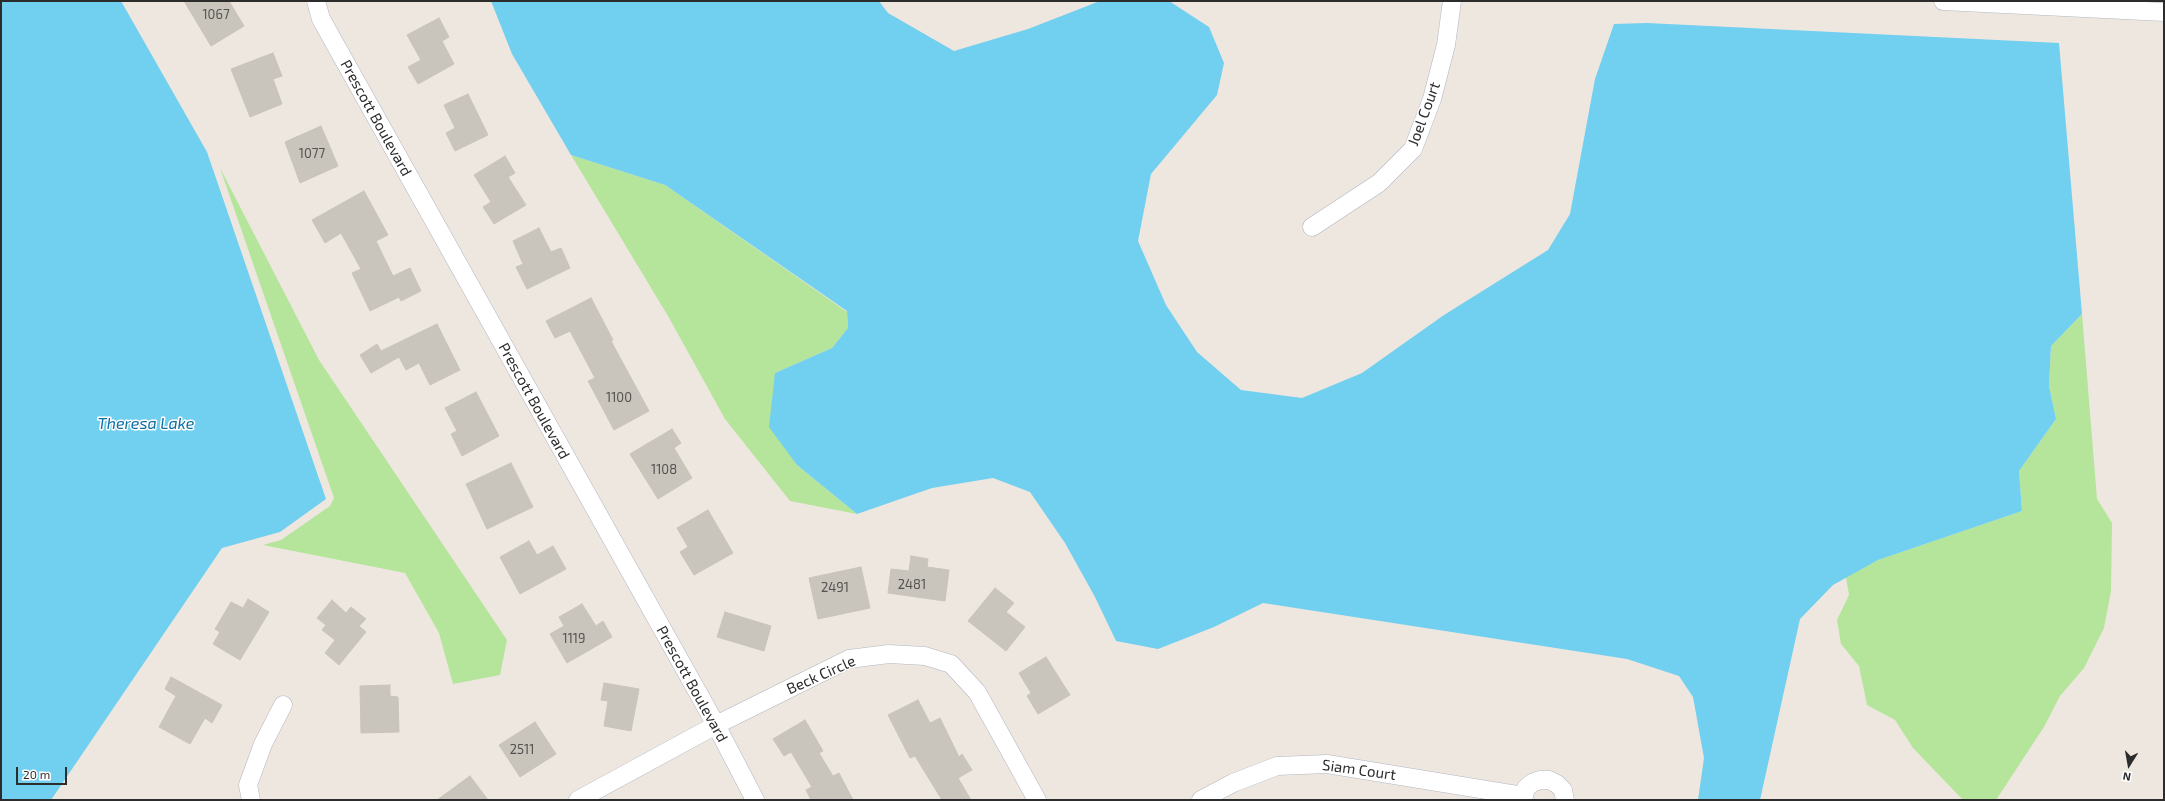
<!DOCTYPE html>
<html>
<head>
<meta charset="utf-8">
<style>
	body { margin:0 }
	#map { position:relative; width:2165px; height:801px; overflow:hidden; background:#eee7df; font-family:"Exo 2",sans-serif }
	canvas { display:block }
	.frame { position:absolute; inset:0; border:2px solid #2c2c2c; pointer-events:none }
	.north { position:absolute; left:2109px; top:745px; width:40px; height:40px; -webkit-text-stroke:3px #fff; paint-order:stroke; rotate:191deg; font-size:11px; font-weight:700; line-height:16px; text-align:center; color:#2c2c2c }
	.north::after { content:''; display:block; margin:auto; width:14px; height:18px; background:#2c2c2c; clip-path:polygon(50% 0,100% 100%,50% 72%,0 100%) }
	.scale { position:absolute; left:16px; top:767px; width:51px; height:18px; box-sizing:border-box; border:2px solid #2c2c2c; border-top:0; padding-left:5px; font-size:12px; line-height:14px; white-space:nowrap; color:#2c2c2c; -webkit-text-stroke:3px #fff; paint-order:stroke }
</style>
</head>
<body>
<div id="map">
<canvas width="2165" height="801"></canvas>
<div class="frame"></div>
<div class="north">N</div>
<div class="scale">20 m</div>
</div>
<script>
const c = document.querySelector('canvas').getContext('2d');
c.lineJoin = 'round';
function fillPath(path, color) { c.fillStyle = color; c.fill(path, 'evenodd'); }
const shape = rows => new Path2D(rows.map(r => 'M' + r).join(''));
function trace(path, color, width, dash) { c.strokeStyle = color; c.lineWidth = width; c.lineCap = dash ? 'butt' : 'round'; c.setLineDash(dash || []); c.stroke(path); }
function label(font, color, halo, rows, align = 'center') {
  c.font = font + ' "Exo 2",sans-serif'; c.lineWidth = 3; c.setLineDash([]); c.textBaseline = 'middle'; c.strokeStyle = halo; c.fillStyle = color; for (const [text, x, y, turn = 0] of rows) {
    c.save(); c.translate(x, y); c.rotate((+turn || 0) * Math.PI / 180); c.textAlign = isNaN(turn) ? turn : align; if (halo) c.strokeText(text, 0, 0); c.fillText(text, 0, 0); c.restore();
  }
}
const green = shape([
	[571,155,665,185,847,312,848,328,832,348,775,373,797,465,857,514,790,501,725,419,668,316],
	[220,168,319,360,507,640,500,675,453,684,439,633,405,573,263,545,281,540,330,506,334,498],
	[2082,314,2097,499,2112,523,2111,591,2104,628,2084,668,2060,696,2044,727,1996,800,1963,800,1913,748,1895,720,1867,705,1859,666,1841,644,1837,620,1849,595,1846,577,1878,560,2022,511,2019,471,2056,419,2049,386,2051,346]
]);
const water = shape([
	[1,1,121,1,207,152,326,499,280,532,222,548,51,800,1,800],
	[491,1,879,1,888,13,954,51,1028,29,1100,1,1169,1,1209,27,1224,63,1217,95,1151,174,1138,241,1166,305,1197,352,1241,390,1302,398,1362,373,1444,315,1548,250,1570,214,1595,79,1614,24,1647,23,2059,43,2082,314,2051,346,2049,386,2056,419,2019,471,2022,511,1878,560,1833,585,1800,619,1760,800,1698,800,1704,758,1693,697,1679,676,1627,659,1263,603,1214,627,1158,649,1116,641,1095,597,1065,543,1030,492,993,478,932,488,857,514,797,465,769,427,775,373,832,348,848,328,847,311,665,185,571,155,512,54]
]);
const building = shape([
	[184,1,229,1,244,26,211,46,184,1],
	[439,18,449,37,442,41,454,64,418,84,408,67,421,60,407,35,439,18],
	[273,53,282,76,273,79,282,104,250,117,231,69,273,53],
	[468,94,488,135,455,151,446,133,455,128,444,105,468,94],
	[321,126,338,166,300,183,285,142,321,126],
	[505,156,515,173,508,177,526,205,494,224,483,207,491,202,474,175,505,156],
	[364,191,388,235,376,241,393,276,410,268,421,291,401,301,399,297,370,311,352,273,361,269,341,233,325,243,312,220,364,191],
	[539,228,551,252,561,248,570,268,527,289,516,267,523,264,513,241,539,228],
	[591,298,613,340,611,341,649,411,614,430,588,381,595,378,570,331,555,338,546,321,591,298],
	[437,324,460,370,430,385,419,363,406,370,399,357,371,373,360,355,377,344,381,351,437,324],
	[476,392,499,436,462,456,451,434,457,431,445,408,476,392],
	[672,429,681,443,674,448,692,478,658,499,630,454,672,429],
	[511,463,533,507,487,529,466,484,511,463],
	[708,510,733,553,694,575,680,552,688,547,677,528,708,510],
	[529,541,537,555,553,546,566,569,520,594,500,557,529,541],
	[911,556,928,559,927,567,949,570,945,601,888,593,891,569,909,571,911,556],
	[861,567,870,608,818,619,809,578,861,567],
	[995,588,1014,603,1006,612,1025,627,1006,651,968,621,995,588],
	[248,599,269,612,240,660,213,644,220,632,215,629,231,602,243,608,248,599],
	[332,600,346,613,351,607,366,619,359,626,366,632,339,665,325,653,335,640,322,630,326,625,317,618,332,600],
	[582,604,596,626,603,621,612,637,567,663,550,634,564,626,559,617,582,604],
	[725,612,771,626,764,651,717,637,725,612],
	[1046,657,1070,695,1038,714,1027,696,1031,693,1019,673,1046,657],
	[171,677,222,705,212,723,205,718,190,744,159,727,176,696,165,689,171,677],
	[604,683,639,689,631,731,604,726,608,701,601,700,604,683],
	[390,685,390,696,398,697,399,732,361,733,360,686,390,685],
	[918,700,930,723,940,718,959,757,962,754,972,770,958,778,971,800,942,800,915,756,910,758,888,715,918,700],
	[805,720,823,751,819,753,833,776,839,773,853,800,811,800,806,790,812,787,791,752,784,756,773,739,805,720],
	[535,722,556,754,520,777,499,745,535,722],
	[470,776,488,800,437,800,470,776]
]);
const minor = shape([
	[316,1,321,19,716,725,755,800],
	[1943,1,2164,12],
	[1312,227,1379,183,1413,149,1432,99,1446,45,1452,1],
	[251,800,248,785,263,744,283,705],
	[578,800,716,725,849,659,889,654,925,656,951,664,977,692,1037,800],
	[1201,800,1233,783,1277,766,1327,764,1523,796],
	[1523,800,1526,788,1532,783,1540,780,1549,780,1557,784,1563,790,1565,800]
]);
const numberNames = [
	["1067",216,15],
	["1077",312,154],
	["1100",619,398],
	["1108",664,470],
	["2481",912,585],
	["2491",835,588],
	["1119",574,639],
	["2511",522,750]
];
const streetNames = [
	["Joel Court",1424,114,-70],
	["Prescott Boulevard",376,118,61],
	["Prescott Boulevard",534,401,61],
	["Beck Circle",821,675,-24],
	["Prescott Boulevard",692,684,61],
	["Siam Court",1359,770,8]
];
const waterNames = [
	["Theresa Lake",146,424]
];
fillPath(green, '#b4e59b');
fillPath(water, '#71cff0');
fillPath(building, '#c9c5bd');
trace(building, '#cac3b8', 1);
trace(minor, '#b2b5c0', 19);
trace(minor, '#fff', 18);
label('13px', '#535250', null, numberNames);
label('15px', '#2c2c2c', '#fff', streetNames);
label('italic 16px', '#0c6ea1', '#fff', waterNames);
</script>
</body>
</html>
